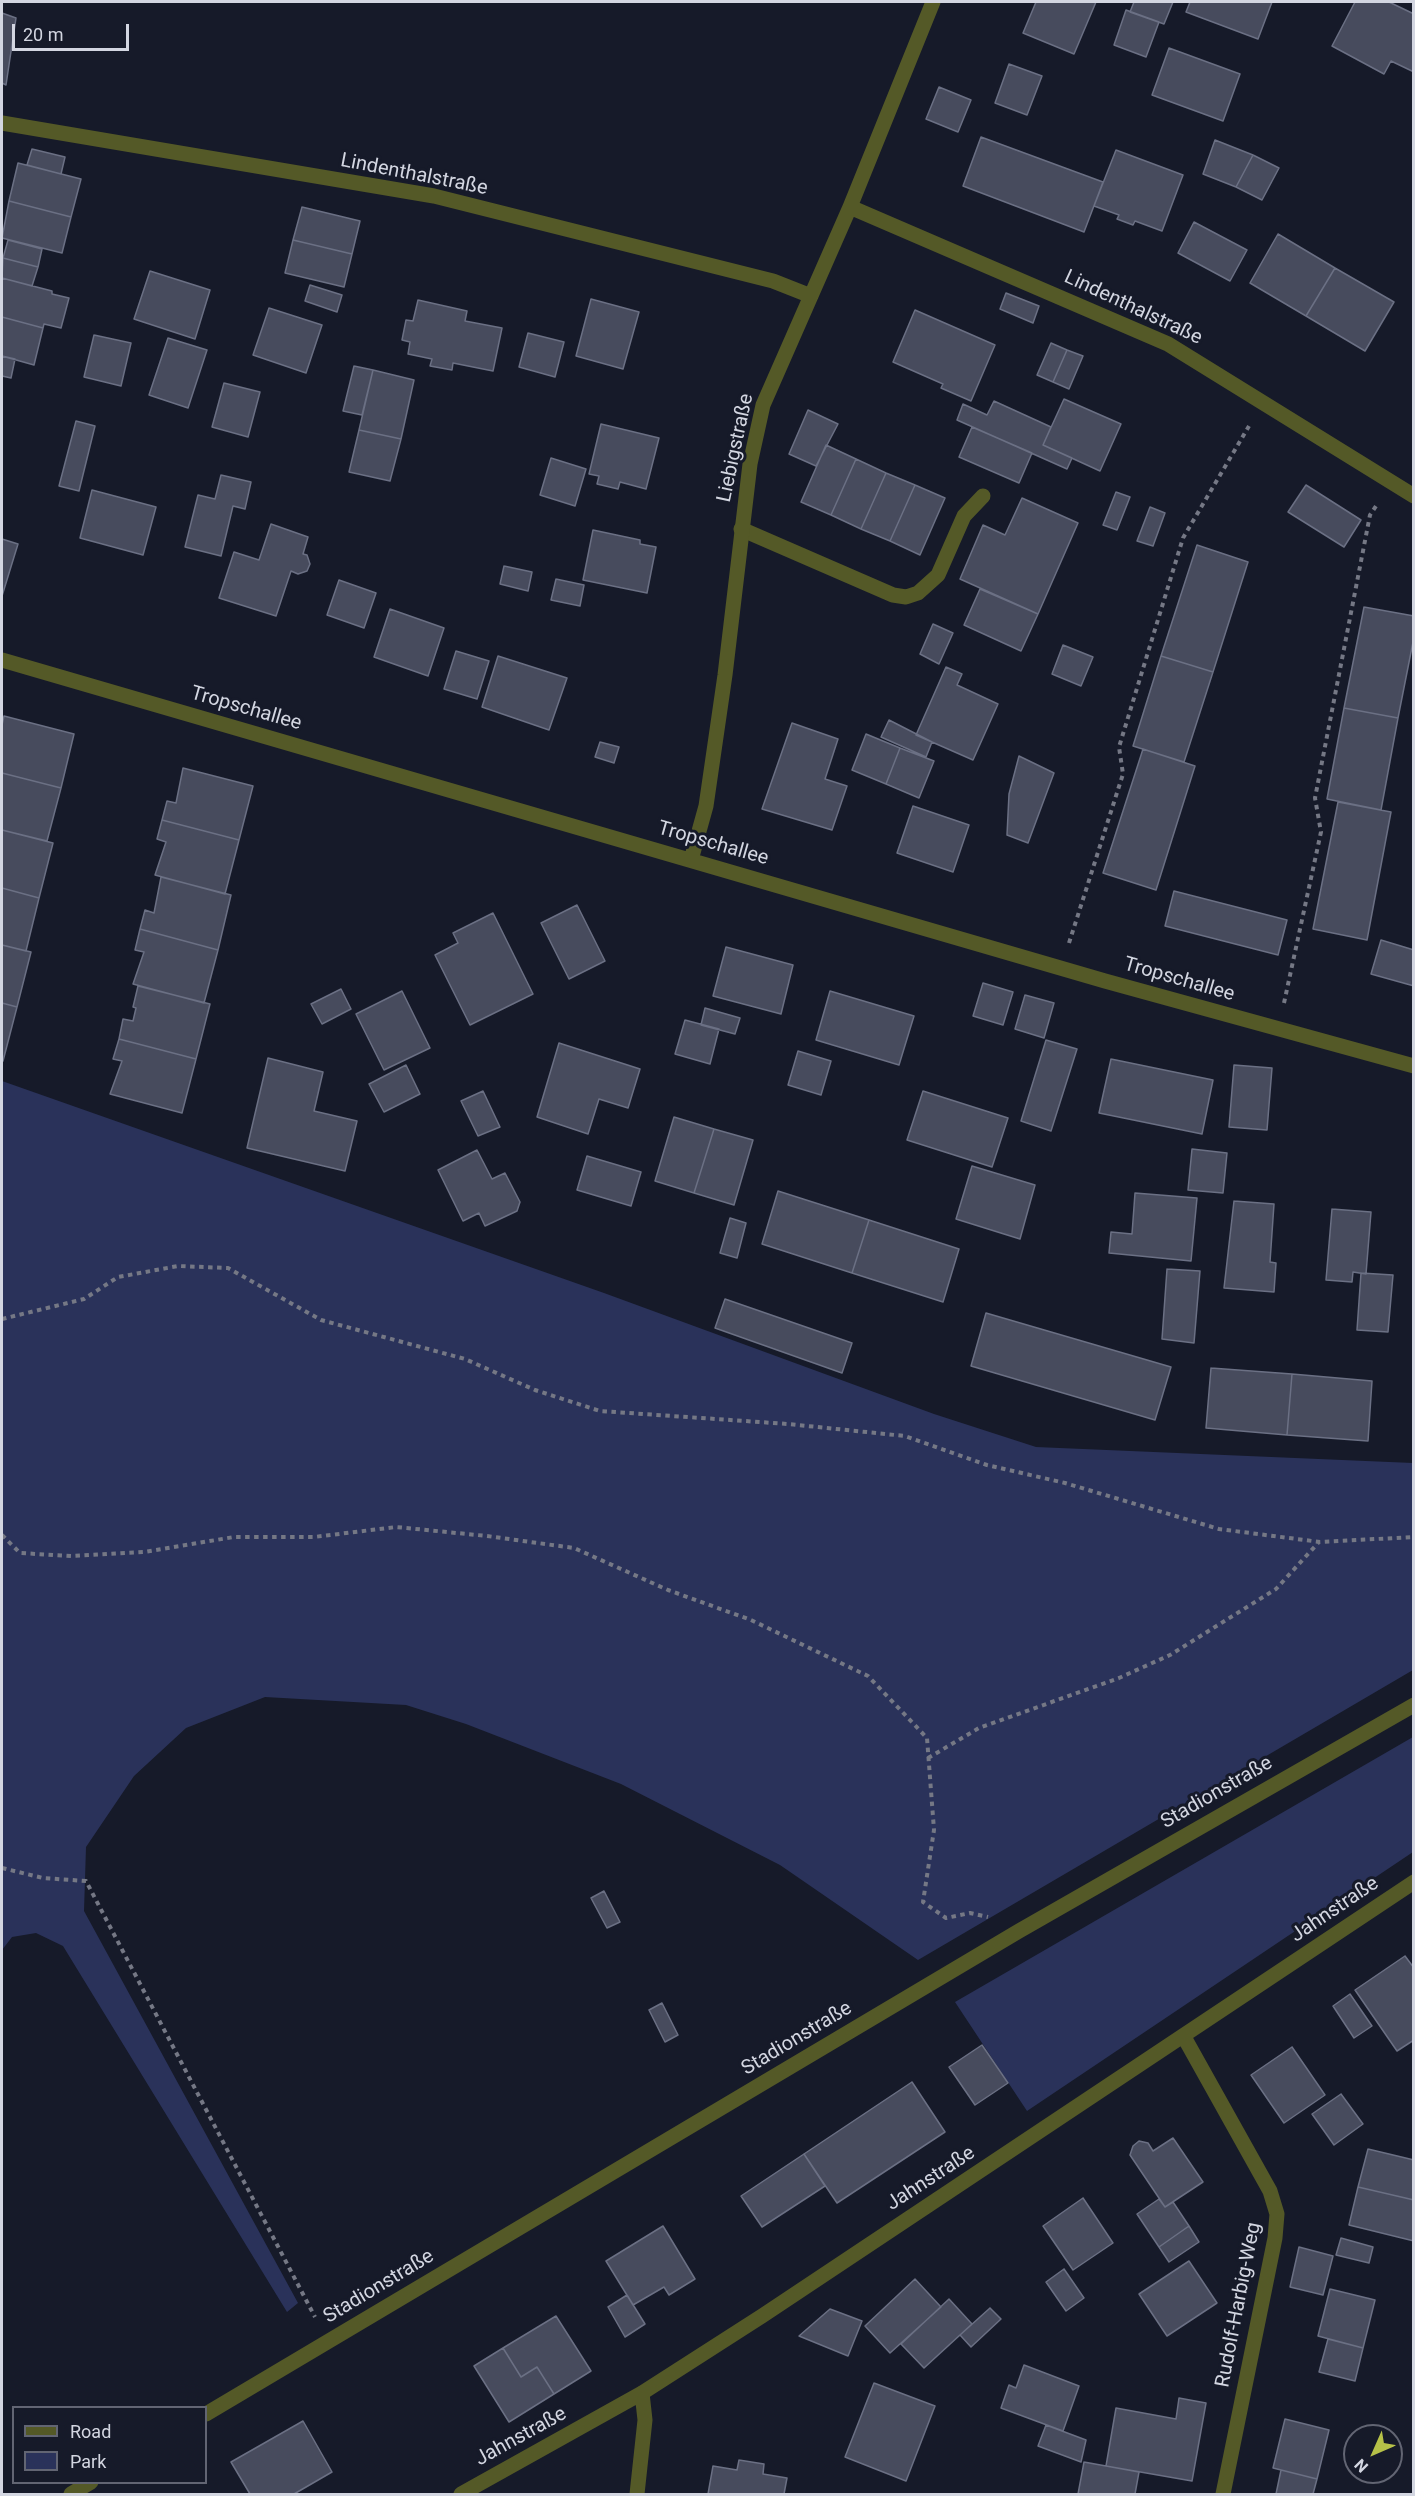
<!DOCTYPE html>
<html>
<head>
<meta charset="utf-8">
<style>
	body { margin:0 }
	#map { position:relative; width:1415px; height:2496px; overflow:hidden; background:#161a29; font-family:Roboto,sans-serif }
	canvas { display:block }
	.frame { position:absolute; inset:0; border:3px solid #d3d6e1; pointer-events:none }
	.legend { position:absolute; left:12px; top:2406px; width:195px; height:78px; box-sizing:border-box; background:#161a29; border:2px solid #626573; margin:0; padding:8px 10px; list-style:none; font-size:18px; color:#d3d6e1 }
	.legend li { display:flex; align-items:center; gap:12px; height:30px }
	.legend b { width:30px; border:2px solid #626573 }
	.north { position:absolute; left:1343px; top:2424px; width:60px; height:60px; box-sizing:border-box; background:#161a29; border:2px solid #626573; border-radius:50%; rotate:225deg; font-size:16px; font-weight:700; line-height:24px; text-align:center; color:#d3d6e1 }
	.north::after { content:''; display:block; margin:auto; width:21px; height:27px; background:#b6c148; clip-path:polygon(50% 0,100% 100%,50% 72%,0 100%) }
	.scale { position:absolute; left:12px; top:24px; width:117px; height:27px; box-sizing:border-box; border:3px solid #d3d6e1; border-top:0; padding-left:8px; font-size:18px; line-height:21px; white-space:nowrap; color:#d3d6e1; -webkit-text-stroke:4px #161a29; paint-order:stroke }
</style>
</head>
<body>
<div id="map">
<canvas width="1415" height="2496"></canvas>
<div class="frame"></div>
<ul class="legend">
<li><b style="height:8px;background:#545927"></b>Road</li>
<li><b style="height:16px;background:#2a325a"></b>Park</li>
</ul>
<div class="north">N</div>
<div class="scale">20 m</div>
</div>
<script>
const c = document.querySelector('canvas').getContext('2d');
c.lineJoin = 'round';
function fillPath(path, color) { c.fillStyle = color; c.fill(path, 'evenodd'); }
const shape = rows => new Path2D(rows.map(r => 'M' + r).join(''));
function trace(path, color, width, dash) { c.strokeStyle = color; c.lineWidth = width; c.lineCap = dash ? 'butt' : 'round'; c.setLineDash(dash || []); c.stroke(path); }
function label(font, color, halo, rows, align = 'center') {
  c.font = font + ' Roboto,sans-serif'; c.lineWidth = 6; c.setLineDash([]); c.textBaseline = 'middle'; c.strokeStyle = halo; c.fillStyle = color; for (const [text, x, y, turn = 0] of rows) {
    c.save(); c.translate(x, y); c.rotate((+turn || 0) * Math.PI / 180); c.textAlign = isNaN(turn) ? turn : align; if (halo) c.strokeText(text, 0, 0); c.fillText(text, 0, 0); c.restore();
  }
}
const green = shape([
	[2,1081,604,1293,934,1414,1036,1447,1413,1463,1413,1670,918,1960,780,1865,621,1784,466,1724,406,1705,265,1697,186,1728,134,1776,86,1847,84,1911,298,2303,287,2312,63,1946,36,1933,12,1937,2,1950],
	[1413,1737,1413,1852,1027,2111,955,2002]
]);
const building = shape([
	[1036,2,1096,2,1074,54,1023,33,1036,2],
	[1134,2,1173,2,1164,24,1130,12,1134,2],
	[1190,2,1272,2,1258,39,1186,12,1190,2],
	[1355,2,1389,2,1414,14,1414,72,1391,61,1384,74,1332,46,1355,2],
	[1126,10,1159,22,1146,57,1114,45,1126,10],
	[2,13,16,18,6,85,2,83,2,13],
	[1169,48,1240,74,1223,121,1152,95,1169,48],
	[1009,64,1042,76,1027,115,995,103,1009,64],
	[939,87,971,100,958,132,926,119,939,87],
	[981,137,1103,182,1084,232,963,186,981,137],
	[1215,140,1253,155,1236,187,1203,174,1215,140],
	[32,149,65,157,61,174,27,165,32,149],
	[1116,150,1183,175,1162,231,1135,221,1133,225,1117,219,1119,215,1094,206,1116,150],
	[1253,155,1279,168,1262,200,1236,187,1253,155],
	[18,163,81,179,71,217,9,201,18,163],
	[9,201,71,217,62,253,2,238,9,201],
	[302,207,360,221,352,254,293,240,302,207],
	[1194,222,1247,250,1230,281,1178,253,1194,222],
	[1278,234,1335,268,1306,316,1250,283,1278,234],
	[8,240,42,249,38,267,3,258,8,240],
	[293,240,352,254,344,287,285,273,293,240],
	[3,258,38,267,32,286,2,278,3,258],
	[1335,268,1394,302,1365,351,1306,316,1335,268],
	[150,271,210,290,195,339,134,319,150,271],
	[2,278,52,291,52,294,69,298,61,328,44,324,43,328,2,317,2,278],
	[310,285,342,295,337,312,305,301,310,285],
	[1006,293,1039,306,1033,323,1000,309,1006,293],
	[591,299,639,312,623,369,576,356,591,299],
	[418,300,467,311,465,321,502,328,493,371,453,363,452,370,430,366,432,359,408,354,410,342,402,340,406,320,413,321,418,300],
	[269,308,322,325,306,373,253,355,269,308],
	[915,310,995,345,971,401,941,388,943,384,893,362,915,310],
	[2,317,43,328,34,365,2,356,2,317],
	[528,333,564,342,555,377,519,367,528,333],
	[94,335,131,343,121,386,84,377,94,335],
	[168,338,207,350,188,408,149,395,168,338],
	[1051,343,1067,350,1053,382,1037,375,1051,343],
	[1067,350,1083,356,1069,389,1053,382,1067,350],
	[2,356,15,359,11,378,2,376,2,356],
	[354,366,373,370,362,415,343,411,354,366],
	[373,370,414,380,401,439,359,430,373,370],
	[224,383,260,392,248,437,212,427,224,383],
	[1064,399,1121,424,1100,471,1043,445,1064,399],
	[994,401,1051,427,1043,445,1072,458,1067,469,957,420,963,404,987,415,994,401],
	[808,410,838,424,816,466,789,454,808,410],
	[76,421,95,426,79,491,59,486,76,421],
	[601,424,659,438,646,489,620,482,618,489,597,484,599,476,589,474,601,424],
	[972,427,1032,453,1019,483,959,457,972,427],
	[359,430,401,439,390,481,349,472,359,430],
	[826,445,856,459,831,515,801,502,826,445],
	[551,458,586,469,575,506,540,495,551,458],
	[856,459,886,473,861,529,831,515,856,459],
	[886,473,915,485,890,541,861,529,886,473],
	[221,475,251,482,245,509,233,506,221,556,185,547,198,495,215,499,221,475],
	[915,485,945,498,920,555,890,541,915,485],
	[1306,485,1361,520,1344,547,1288,512,1306,485],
	[92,490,156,507,143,555,80,538,92,490],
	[1116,492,1130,497,1117,530,1103,525,1116,492],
	[1022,498,1078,523,1038,614,960,579,983,525,1005,535,1022,498],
	[1150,507,1165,513,1153,546,1137,541,1150,507],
	[271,524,308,537,303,554,307,555,310,564,307,571,298,574,291,571,276,616,219,598,234,552,259,560,271,524],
	[593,530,640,540,640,544,656,547,647,593,583,580,593,530],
	[2,539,18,544,2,596,2,539],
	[1197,545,1248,562,1213,672,1161,656,1197,545],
	[504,566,532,572,528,591,500,584,504,566],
	[556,579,584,585,580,606,551,600,556,579],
	[339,580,376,593,364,628,327,615,339,580],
	[980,589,1038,614,1021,651,964,625,980,589],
	[1364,607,1414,616,1414,637,1398,718,1344,708,1364,607],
	[390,609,444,628,428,676,374,657,390,609],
	[933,624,953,633,939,664,920,654,933,624],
	[1063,645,1093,657,1081,686,1052,674,1063,645],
	[456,651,489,661,477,699,444,689,456,651],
	[498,656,567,678,549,730,482,707,498,656],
	[1161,656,1213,672,1184,762,1133,746,1161,656],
	[946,667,962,674,957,685,998,704,973,760,916,735,946,667],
	[1344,708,1398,718,1381,810,1327,799,1344,708],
	[4,716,74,734,61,788,2,773,2,725,4,716],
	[889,720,932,742,926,757,881,737,889,720],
	[792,723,838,739,825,779,847,786,832,830,762,809,792,723],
	[866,734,900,748,886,784,852,770,866,734],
	[600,742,619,747,614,763,595,757,600,742],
	[900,748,934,761,919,798,886,784,900,748],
	[1143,749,1195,766,1156,890,1103,873,1143,749],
	[1019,756,1054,773,1028,843,1007,835,1009,794,1019,756],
	[183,768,253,786,239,840,162,820,167,801,176,803,183,768],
	[2,773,61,788,47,841,2,830,2,773],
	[1338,802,1391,812,1367,940,1313,929,1338,802],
	[913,806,969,825,953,872,897,853,913,806],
	[162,820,239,840,225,894,155,875,166,842,157,839,162,820],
	[2,830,53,843,39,898,2,888,2,830],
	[161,877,231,895,218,950,140,929,145,910,154,913,161,877],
	[2,888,39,898,26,951,2,945,2,888],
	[1174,891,1287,920,1278,955,1165,926,1174,891],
	[577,905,605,961,569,979,541,923,577,905],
	[493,913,533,994,470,1025,435,955,458,943,453,933,493,913],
	[140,929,218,950,204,1003,133,984,144,952,135,950,140,929],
	[1381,940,1414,950,1414,986,1371,974,1381,940],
	[2,945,31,952,17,1007,2,1003,2,945],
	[726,947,793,965,781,1014,713,996,726,947],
	[983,983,1013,992,1003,1025,973,1016,983,983],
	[138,986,210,1004,196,1059,119,1039,123,1019,133,1021,136,1008,133,1007,138,986],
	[341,989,351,1009,322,1024,311,1004,341,989],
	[402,991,430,1048,384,1070,356,1014,402,991],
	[830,991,914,1016,899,1065,816,1040,830,991],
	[1025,995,1054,1003,1044,1038,1015,1029,1025,995],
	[2,1003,17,1007,3,1061,2,1060,2,1003],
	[705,1008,740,1018,735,1034,701,1025,705,1008],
	[685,1020,719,1029,710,1064,675,1054,685,1020],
	[119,1039,196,1059,182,1113,110,1094,122,1061,113,1059,119,1039],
	[1046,1040,1077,1049,1051,1131,1021,1121,1046,1040],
	[559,1043,640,1069,628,1108,599,1099,588,1134,537,1117,559,1043],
	[798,1051,831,1061,821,1095,788,1085,798,1051],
	[268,1058,323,1072,314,1111,357,1121,345,1171,247,1148,268,1058],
	[1111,1059,1213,1080,1202,1134,1099,1113,1111,1059],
	[406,1065,420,1094,384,1112,369,1084,406,1065],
	[1234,1065,1272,1068,1267,1130,1229,1127,1234,1065],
	[483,1091,500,1127,478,1136,461,1101,483,1091],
	[923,1091,1008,1118,992,1167,907,1140,923,1091],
	[674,1117,714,1129,694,1193,655,1181,674,1117],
	[714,1129,753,1140,734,1205,694,1193,714,1129],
	[1192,1149,1227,1153,1223,1193,1188,1190,1192,1149],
	[477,1150,492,1179,505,1173,520,1202,517,1211,485,1226,479,1213,463,1221,438,1170,477,1150],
	[587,1156,641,1172,631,1206,577,1190,587,1156],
	[972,1166,1035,1185,1020,1239,956,1219,972,1166],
	[778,1191,869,1220,852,1273,762,1244,778,1191],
	[1135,1193,1197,1198,1191,1261,1109,1253,1111,1232,1132,1234,1135,1193],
	[1234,1201,1274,1204,1270,1262,1276,1263,1274,1292,1224,1288,1234,1201],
	[1332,1209,1371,1212,1366,1274,1353,1272,1352,1282,1326,1280,1332,1209],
	[730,1218,746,1223,737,1258,720,1253,730,1218],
	[869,1220,959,1249,943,1302,852,1273,869,1220],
	[1167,1269,1200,1271,1194,1343,1162,1339,1167,1269],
	[1361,1273,1393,1275,1388,1332,1357,1330,1361,1273],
	[725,1299,852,1343,842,1373,715,1328,725,1299],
	[986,1313,1171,1367,1155,1420,971,1366,986,1313],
	[1211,1368,1292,1374,1287,1435,1206,1428,1211,1368],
	[1292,1374,1372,1381,1368,1441,1287,1435,1292,1374],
	[604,1891,620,1922,607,1928,591,1898,604,1891],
	[1405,1956,1414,1968,1414,2040,1397,2051,1355,1990,1405,1956],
	[1350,1994,1372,2026,1354,2038,1333,2006,1350,1994],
	[662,2003,678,2035,665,2042,649,2010,662,2003],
	[982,2045,1008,2083,975,2105,949,2067,982,2045],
	[1292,2047,1325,2095,1284,2123,1251,2075,1292,2047],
	[912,2082,945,2132,837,2203,804,2154,912,2082],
	[1341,2094,1363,2124,1334,2145,1312,2114,1341,2094],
	[1173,2138,1203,2182,1165,2207,1130,2155,1133,2146,1139,2141,1148,2143,1153,2151,1173,2138],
	[1368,2149,1414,2160,1414,2200,1358,2187,1368,2149],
	[804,2154,825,2186,762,2227,741,2196,804,2154],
	[1358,2187,1414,2200,1414,2241,1349,2225,1358,2187],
	[1083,2198,1113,2243,1073,2270,1043,2226,1083,2198],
	[1159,2199,1165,2207,1173,2202,1189,2226,1159,2247,1137,2214,1159,2199],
	[663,2226,695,2279,669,2295,664,2287,633,2305,606,2261,663,2226],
	[1189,2226,1199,2242,1169,2262,1159,2247,1189,2226],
	[1341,2238,1373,2247,1369,2263,1336,2255,1341,2238],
	[1299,2247,1333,2256,1323,2295,1290,2287,1299,2247],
	[1189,2261,1217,2303,1167,2336,1139,2294,1189,2261],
	[1064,2269,1084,2298,1066,2311,1046,2282,1064,2269],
	[915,2279,941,2307,890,2353,865,2326,915,2279],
	[1330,2289,1375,2300,1363,2348,1318,2336,1330,2289],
	[627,2295,645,2324,625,2337,608,2307,627,2295],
	[949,2299,972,2324,924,2368,901,2344,949,2299],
	[990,2308,1001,2319,971,2347,960,2335,990,2308],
	[830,2309,862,2321,848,2356,799,2336,830,2309],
	[556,2316,591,2371,554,2394,537,2367,521,2377,503,2348,556,2316],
	[1328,2339,1363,2348,1355,2381,1319,2372,1328,2339],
	[503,2348,521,2377,537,2367,554,2394,509,2422,474,2366,503,2348],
	[1024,2365,1079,2386,1063,2431,1001,2408,1009,2385,1016,2388,1024,2365],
	[874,2383,935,2406,906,2481,845,2457,874,2383],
	[1179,2398,1206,2403,1192,2481,1106,2466,1116,2408,1176,2419,1179,2398],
	[1285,2419,1329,2430,1317,2479,1273,2468,1285,2419],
	[303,2421,332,2472,294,2494,250,2494,231,2462,303,2421],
	[1046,2425,1086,2440,1081,2462,1038,2446,1046,2425],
	[739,2460,764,2464,763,2474,787,2478,784,2494,708,2494,713,2466,737,2470,739,2460],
	[1084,2462,1139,2472,1135,2494,1078,2494,1084,2462],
	[1281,2470,1317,2479,1313,2494,1276,2494,1281,2470]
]);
const path = shape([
	[1069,943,1123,774,1119,747,1183,538,1249,426],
	[1284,1003,1321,832,1315,798,1370,515,1376,506],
	[2,1319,84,1299,118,1277,178,1266,228,1268,321,1320,465,1359,535,1390,600,1411,788,1424,905,1436,987,1465,1065,1483,1219,1529,1320,1542,1414,1537],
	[2,1535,20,1553,71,1556,144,1552,234,1537,314,1537,396,1527,487,1536,574,1548,668,1590,751,1620,868,1676,927,1738,934,1830,923,1902,946,1918,970,1913,988,1917],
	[928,1758,979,1728,1119,1678,1170,1655,1276,1589,1319,1542],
	[2,1868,43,1878,86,1881,315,2317]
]);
const service = shape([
	[741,529,893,595,906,597,918,593,938,575,964,516,983,496]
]);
const minor = shape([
	[2,123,434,196,773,281,811,296],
	[850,207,1168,344,1414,496],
	[2,660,1105,981,1414,1066],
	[691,860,706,806,725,675,750,464,763,405,850,207,933,2],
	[1184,2037,1270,2191,1277,2214,1275,2238,1223,2494],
	[206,2414,1019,1931,1414,1705],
	[71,2494,91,2482],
	[461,2494,642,2393,762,2316,1414,1882],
	[637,2494,645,2420,642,2393]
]);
const streetNames = [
	["Lindenthalstraße",414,175,11],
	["Lindenthalstraße",1133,308,25],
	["Liebigstraße",736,448,-78],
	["Tropschallee",246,709,16],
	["Tropschallee",713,844,16],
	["Tropschallee",1179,980,16],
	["Stadionstraße",1217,1793,-30],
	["Jahnstraße",1335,1910,-34],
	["Stadionstraße",797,2039,-31],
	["Jahnstraße",931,2179,-33],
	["Stadionstraße",379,2287,-31],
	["Rudolf-Harbig-Weg",1239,2305,-79],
	["Jahnstraße",521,2437,-29]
];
fillPath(green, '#2a325a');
fillPath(building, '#474b5d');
trace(building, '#6b7084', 1.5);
trace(path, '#757885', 4, [4.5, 4.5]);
trace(service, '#545927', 15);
trace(minor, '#545927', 15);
label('20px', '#d3d6e1', '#161a29', streetNames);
</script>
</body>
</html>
